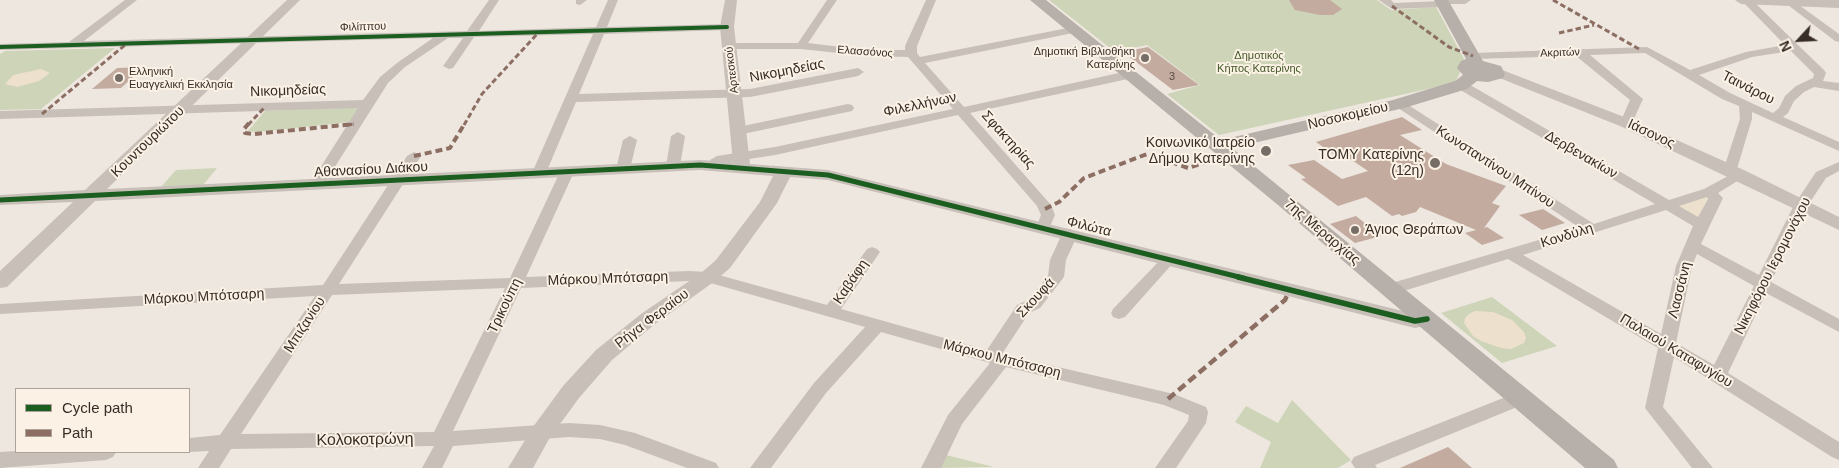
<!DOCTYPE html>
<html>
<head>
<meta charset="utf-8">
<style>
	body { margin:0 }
	#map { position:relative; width:1839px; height:468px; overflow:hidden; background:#eee7df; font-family:Arial,sans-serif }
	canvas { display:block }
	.legend { position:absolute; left:15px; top:388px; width:175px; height:65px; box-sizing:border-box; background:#fbf2e5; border:1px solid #ada399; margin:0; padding:6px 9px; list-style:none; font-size:15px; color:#372c26 }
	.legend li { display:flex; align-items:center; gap:10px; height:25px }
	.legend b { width:25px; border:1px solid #ada399 }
	.north { position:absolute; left:1774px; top:15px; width:50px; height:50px; -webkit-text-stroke:4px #fbf2e5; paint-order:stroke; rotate:245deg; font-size:14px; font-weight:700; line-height:20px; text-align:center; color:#372c26 }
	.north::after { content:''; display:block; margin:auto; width:18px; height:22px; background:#372c26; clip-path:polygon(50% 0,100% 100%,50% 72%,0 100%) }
</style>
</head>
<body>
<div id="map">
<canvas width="1839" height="468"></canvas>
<ul class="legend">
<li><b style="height:6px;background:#1b5e20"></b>Cycle path</li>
<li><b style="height:6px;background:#8d6e63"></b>Path</li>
</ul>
<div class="north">N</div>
</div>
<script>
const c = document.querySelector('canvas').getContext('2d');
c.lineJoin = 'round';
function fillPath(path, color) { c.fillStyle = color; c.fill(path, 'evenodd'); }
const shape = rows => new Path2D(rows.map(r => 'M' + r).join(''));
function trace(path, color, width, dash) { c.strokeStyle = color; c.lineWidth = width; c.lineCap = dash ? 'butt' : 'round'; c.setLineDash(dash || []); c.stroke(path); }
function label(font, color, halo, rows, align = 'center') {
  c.font = font + ' Arial,sans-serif'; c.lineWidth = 4; c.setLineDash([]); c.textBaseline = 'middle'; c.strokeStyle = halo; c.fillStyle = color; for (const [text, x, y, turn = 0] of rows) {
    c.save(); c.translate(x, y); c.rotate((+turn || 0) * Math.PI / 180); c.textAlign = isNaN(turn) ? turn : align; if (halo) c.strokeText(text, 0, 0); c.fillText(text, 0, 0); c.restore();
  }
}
const green = shape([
	[1049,0,1377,0,1391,10,1436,7,1465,61,1455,83,1219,135,1167,94,1200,85,1147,45,1115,52],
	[115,48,41,109,0,110,0,54,5,51],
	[360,107,350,122,257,132,248,131,265,111],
	[217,168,203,185,161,187,176,170],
	[1492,297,1557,346,1502,363,1441,313],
	[1292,400,1351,460,1338,468,1260,468,1271,442,1235,422,1246,406,1278,423],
	[942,454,994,467,936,468]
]);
const plaza = shape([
	[41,69,50,73,39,81,17,87,5,84,13,75],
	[1709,196,1698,218,1679,206],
	[1475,311,1493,312,1512,320,1524,332,1526,338,1524,343,1511,349,1501,348,1481,341,1473,336,1464,323,1465,318,1469,314]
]);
const building = shape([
	[1289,0,1330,0,1342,9,1333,15,1320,15,1295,10],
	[1148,47,1168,62,1199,85,1173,90,1123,52],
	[144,67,121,88,92,89,117,68],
	[1402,117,1422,130,1400,135,1446,164,1506,186,1492,203,1500,206,1484,228,1487,227,1504,238,1482,245,1465,233,1476,230,1420,207,1416,212,1402,216,1399,214,1392,216,1366,197,1338,206,1301,179,1306,178,1288,165,1314,160,1342,179,1368,171,1343,154,1336,156,1316,142],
	[1543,209,1565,223,1542,230,1519,215],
	[1356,216,1381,236,1355,243,1330,224],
	[1448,447,1472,468,1400,468]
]);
const minor = shape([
	[125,0,137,0,84,41,467,31,489,0,499,0,479,31,596,27,608,0,618,0,607,27,727,24,732,27,727,30,604,34,579,94,750,89,858,68,864,72,858,76,750,97,576,102,546,173,539,177,532,173,593,34,474,37,453,68,449,69,443,66,463,38,448,38,405,67,388,83,324,184,317,188,310,184,358,108,0,119,0,111,363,100,380,77,397,63,433,38,0,50,0,44,69,42,125,0],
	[576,0,587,0,580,5,576,4,576,0],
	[827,0,837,0,808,43,866,50,905,50,905,46,926,0,936,0,917,46,917,53,920,57,1073,27,1078,30,1073,33,925,63,964,107,1128,71,1132,72,1134,75,1132,78,1128,79,970,113,1051,205,1055,215,1048,231,1038,231,1036,228,1041,215,1037,206,958,115,775,155,717,164,712,163,710,160,717,156,775,147,953,109,908,57,866,56,801,49,729,49,723,46,729,43,798,43,827,0],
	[1379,0,1391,0,1394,3,1443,1,1448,4,1443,7,1392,9,1379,0],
	[1741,0,1752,0,1798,45,1824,70,1826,73,1823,81,1839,83,1839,91,1814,87,1804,92,1794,101,1788,113,1783,117,1839,142,1839,151,1752,112,1752,119,1736,172,1745,172,1747,175,1718,193,1723,198,1701,244,1759,275,1794,205,1816,172,1839,162,1839,171,1826,178,1808,205,1771,282,1839,319,1839,332,1766,293,1728,373,1839,442,1839,460,1832,457,1674,357,1663,407,1713,468,1692,468,1645,408,1658,348,1508,259,1397,293,1391,294,1385,293,1383,289,1385,285,1580,228,1392,104,1394,101,1402,101,1594,224,1655,204,1457,88,1455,85,1457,82,1465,82,1669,200,1704,189,1730,175,1723,171,1740,119,1739,106,1722,99,1645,53,1590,55,1643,99,1632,123,1626,127,1620,123,1630,100,1576,56,1473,59,1467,56,1473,53,1647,47,1690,70,1746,52,1785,45,1741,0],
	[1791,51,1814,74,1813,78,1796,86,1785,96,1779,108,1773,113,1730,93,1699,75,1752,57,1791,51],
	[1707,197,1708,199,1698,217,1679,206,1707,197],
	[1666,210,1693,226,1676,266,1661,334,1523,255,1666,210],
	[1697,254,1754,286,1714,365,1676,343,1692,266,1697,254],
	[1792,0,1839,34,1839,42,1835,41,1788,5,1787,3,1788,1,1792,0],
	[848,104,852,105,854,108,852,111,738,135,732,131,738,127,848,104],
	[678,132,685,136,680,166,673,170,666,166,671,136,678,132],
	[630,136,637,140,630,169,623,173,618,172,616,169,623,140,630,136],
	[414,152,421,156,339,284,510,278,560,172,567,168,574,172,526,277,689,271,708,272,827,305,867,249,872,247,877,249,880,252,841,309,987,350,1017,305,1028,300,1048,276,1050,260,1062,234,1065,231,1070,229,1075,231,1078,234,1066,260,1064,277,1040,308,1029,313,1002,354,1174,394,1206,407,1208,412,1206,423,1176,468,1155,468,1188,421,1189,415,1164,405,1006,367,962,424,941,468,921,468,948,415,990,363,881,332,826,393,771,468,750,468,814,383,865,327,707,282,689,281,521,288,453,431,569,423,600,425,635,433,716,463,719,468,687,468,625,445,600,439,569,437,453,446,442,468,422,468,434,446,231,449,219,468,198,468,209,451,189,452,187,452,189,452,189,438,220,435,315,296,0,314,0,304,323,285,407,156,414,152],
	[505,288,434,432,241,434,332,295,505,288],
	[1169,254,1174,256,1177,259,1174,262,1125,317,1119,319,1113,317,1111,313,1113,309,1164,256,1169,254],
	[1521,391,1527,393,1530,398,1527,403,1375,465,1377,468,1355,468,1351,462,1354,457,1521,391],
	[16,451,16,452,116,452,113,457,106,460,0,468,0,452,16,451]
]);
const tertiary = shape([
	[287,0,300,0,107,189,700,160,733,162,720,27,725,0,737,0,734,27,750,164,828,170,1415,314,1427,312,1434,314,1437,319,1434,324,1415,328,828,180,790,177,777,203,730,268,715,281,655,324,612,360,579,398,549,439,533,468,508,468,533,427,563,386,596,350,641,314,701,273,716,260,760,202,773,176,700,170,95,201,7,287,0,288,0,271,73,202,0,205,0,195,85,190,287,0],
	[1435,0,1471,0,1465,4,1441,4,1435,0],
	[1735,0,1839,0,1839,8,1741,4,1735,0],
	[1497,68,1632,120,1746,171,1839,217,1839,230,1620,126,1492,75,1490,72,1492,69,1497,68]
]);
const secondary = shape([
	[1030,0,1046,0,1221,140,1393,100,1455,81,1463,75,1457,68,1461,61,1466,59,1434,0,1448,0,1483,61,1501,66,1505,74,1503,78,1488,82,1477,81,1467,89,1404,108,1232,148,1614,460,1618,468,1585,468,1278,205,1030,0]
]);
const quietFar2 = shape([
	[1553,0,1639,49],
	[1392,6,1449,47,1473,56],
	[1559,33,1594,25],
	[42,114,125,45],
	[248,125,265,107],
	[347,125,354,124],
	[464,125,482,94,539,32]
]);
const quietFar1 = shape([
	[249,123,244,129,245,133,254,134,354,124],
	[414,156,450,148,465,123],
	[1045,209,1059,202,1084,178,1147,154,1188,168,1228,155]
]);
const quiet = shape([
	[1168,399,1285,300,1290,289]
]);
const cyclewayFar2 = shape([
	[0,47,727,27]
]);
const cyclewayFar1 = shape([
	[0,200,700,165,828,175,1243,278]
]);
const cycleway = shape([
	[1238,277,1415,321,1427,319]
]);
const markers = [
	[1145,58,5,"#776d67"],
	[119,78,5,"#776d67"],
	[1266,151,6,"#776d67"],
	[1435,163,6,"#776d67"],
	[1355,230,5,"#776d67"]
];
const farStreetnames = [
	["Φιλίππου",363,27,-2],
	["Ελασσόνος",865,52,4],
	["Ακριτών",1560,53,-2],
	["Αρτεσκού",732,70,-97]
];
const farPoinames = [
	["Δημοτική Βιβλιοθήκη",1135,52],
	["Κατερίνης",1135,65],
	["Ελληνική",129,72,"left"],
	["Ευαγγελική Εκκλησία",129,85,"left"]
];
const farParknames = [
	["Δημοτικός",1259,56],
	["Κήπος Κατερίνης",1259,69]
];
const numberNames = [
	["3",1172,77]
];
const streetNames = [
	["Νικομηδείας",787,71,-11],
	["Ταινάρου",1748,88,27],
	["Νικομηδείας",288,91,-2],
	["Φιλελλήνων",920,105,-12],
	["Νοσοκομείου",1348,116,-13],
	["Ιάσονος",1651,134,25],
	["Σφακτηρίας",1008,140,48],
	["Κουντουριώτου",148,142,-44],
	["Δερβενακίων",1581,155,30],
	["Κωνσταντίνου Μπίνου",1495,167,33],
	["Αθανασίου Διάκου",371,170,-3],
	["Φιλώτα",1089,227,14],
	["7ης Μεραρχίας",1322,232,40],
	["Κονδύλη",1567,236,-17],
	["Νικηφόρου Ιερομονάχου",1773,266,-63],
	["Μάρκου Μπότσαρη",608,279,-2],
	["Καβάφη",851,282,-56],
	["Λασσάνη",1680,290,-76],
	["Μάρκου Μπότσαρη",204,297,-3],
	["Σκουφά",1036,298,-47],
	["Τρικούπη",505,306,-64],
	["Ρήγα Φεραίου",652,319,-37],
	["Μπιζανίου",305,325,-57],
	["Παλαιού Καταφυγίου",1676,351,31],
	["Μάρκου Μπότσαρη",1002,359,14]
];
const poiNames = [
	["Κοινωνικό Ιατρείο",1255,143],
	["Δήμου Κατερίνης",1255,159],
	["ΤΟΜΥ Κατερίνης",1424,155],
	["(12η)",1424,171],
	["Άγιος Θεράπων",1365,230,"left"]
];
const nearStreetnames = [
	["Κολοκοτρώνη",365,440,-1]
];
fillPath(green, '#ced4b7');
fillPath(plaza, '#ede0cd');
fillPath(building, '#c3ab9f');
fillPath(minor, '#c7bfb8');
fillPath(tertiary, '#c7bfb8');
fillPath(secondary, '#b7afa9');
trace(quietFar2, '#8d6e63', 3, [5.5, 3]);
trace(quietFar1, '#8d6e63', 4, [7, 4]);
trace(quiet, '#8d6e63', 4.5, [9, 4.5]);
trace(cyclewayFar2, '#1b5e20', 4);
trace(cyclewayFar1, '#1b5e20', 5);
trace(cycleway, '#1b5e20', 5.5);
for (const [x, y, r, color] of markers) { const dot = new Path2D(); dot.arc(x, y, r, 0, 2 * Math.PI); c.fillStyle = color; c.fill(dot); trace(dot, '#fbf2e5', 2); }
label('11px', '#372c26', '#fbf2e5', farStreetnames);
label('11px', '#372c26', '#fbf2e5', farPoinames, 'right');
label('11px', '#445828', '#fbf2e5', farParknames);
label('11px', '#5a4c44', null, numberNames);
label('14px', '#372c26', '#fbf2e5', streetNames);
label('14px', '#372c26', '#fbf2e5', poiNames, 'right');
label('16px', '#372c26', '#fbf2e5', nearStreetnames);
</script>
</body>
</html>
